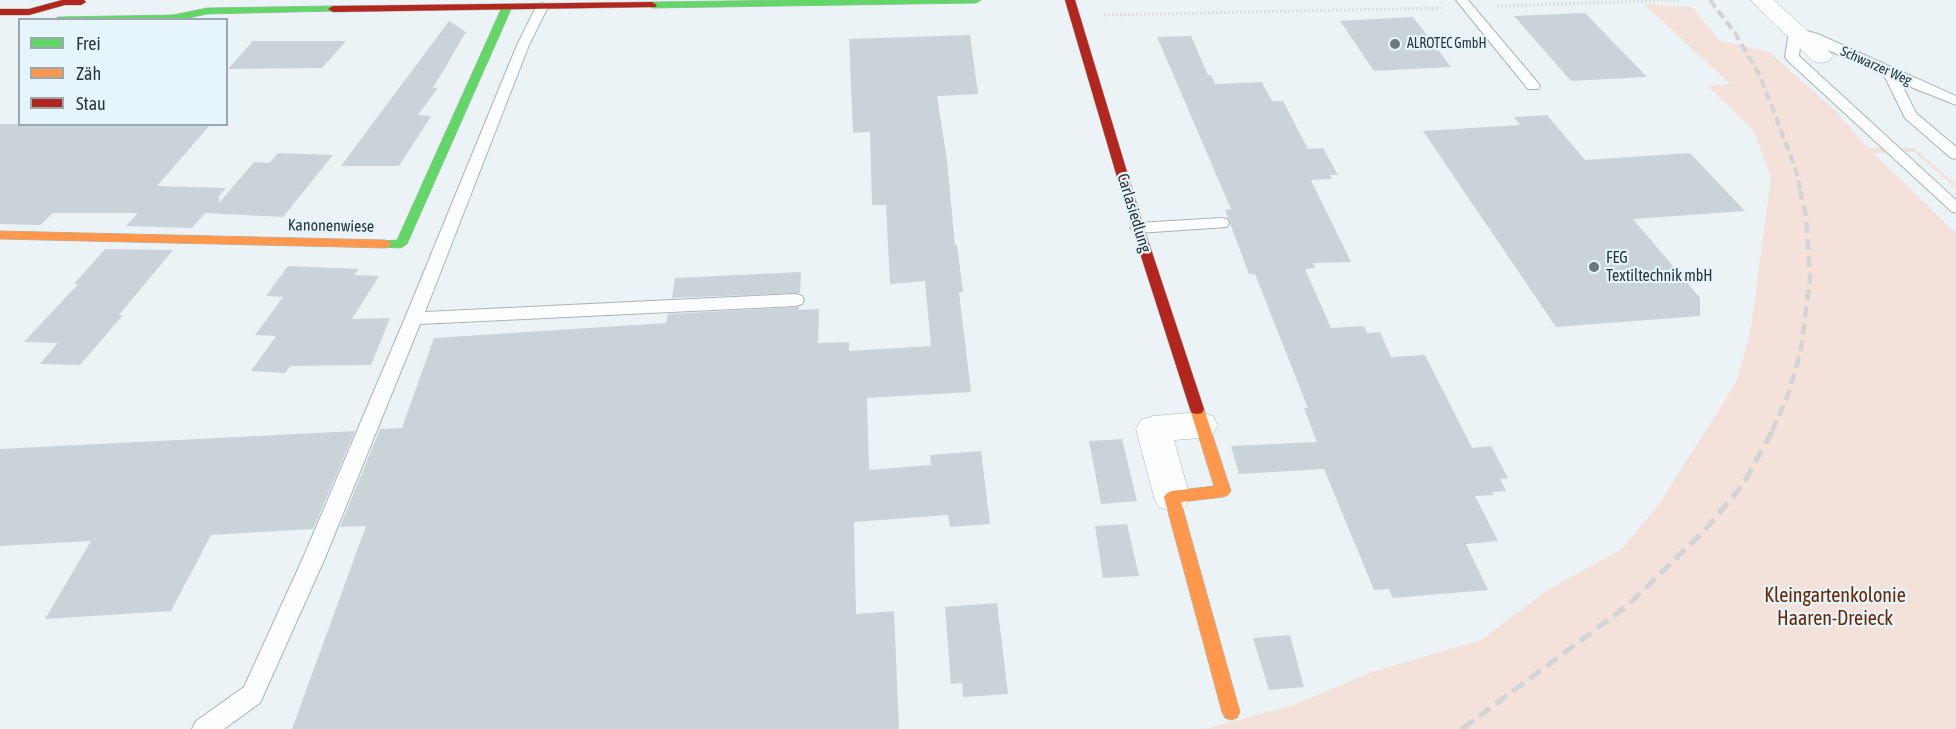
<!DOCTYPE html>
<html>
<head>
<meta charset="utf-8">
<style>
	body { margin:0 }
	#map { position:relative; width:1956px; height:729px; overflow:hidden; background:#ebf3f6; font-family:"Asap Condensed",sans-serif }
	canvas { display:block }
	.legend { position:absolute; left:18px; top:18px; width:210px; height:108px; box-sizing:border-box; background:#e6f4fb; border:2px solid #9aa8af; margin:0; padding:8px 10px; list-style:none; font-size:18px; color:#29373d }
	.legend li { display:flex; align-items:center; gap:12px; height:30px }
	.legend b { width:30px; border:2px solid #9aa8af }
</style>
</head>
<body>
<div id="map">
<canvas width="1956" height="729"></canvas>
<ul class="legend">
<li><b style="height:8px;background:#63d668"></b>Frei</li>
<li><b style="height:8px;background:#ff974d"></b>Zäh</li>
<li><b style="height:8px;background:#b3261e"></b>Stau</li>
</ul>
</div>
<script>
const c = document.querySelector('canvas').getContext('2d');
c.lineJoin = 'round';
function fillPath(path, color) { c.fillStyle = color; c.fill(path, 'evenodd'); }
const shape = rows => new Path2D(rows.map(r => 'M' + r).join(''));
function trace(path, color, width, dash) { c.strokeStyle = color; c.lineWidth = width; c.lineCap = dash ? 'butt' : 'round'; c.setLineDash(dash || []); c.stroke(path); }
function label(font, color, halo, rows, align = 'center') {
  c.font = font + ' "Asap Condensed",sans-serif'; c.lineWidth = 4.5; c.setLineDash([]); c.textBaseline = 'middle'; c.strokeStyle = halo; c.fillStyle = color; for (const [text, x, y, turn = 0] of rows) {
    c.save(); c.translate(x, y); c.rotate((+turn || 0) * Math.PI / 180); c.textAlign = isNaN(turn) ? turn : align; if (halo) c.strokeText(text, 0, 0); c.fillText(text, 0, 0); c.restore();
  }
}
const green = shape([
	[1644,4,1692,7,1719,40,1769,52,1835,110,1868,148,1914,148,1956,184,1956,188,1914,152,1873,153,1956,233,1956,729,1205,729,1293,705,1372,672,1481,640,1550,588,1621,550,1659,504,1737,381,1751,328,1771,178,1754,131,1708,86,1730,84]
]);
const building = shape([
	[1585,13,1647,77,1571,81,1514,16],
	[1413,17,1451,67,1374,71,1340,21],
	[449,21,466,32,433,88,438,88,418,115,431,116,399,166,341,166],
	[970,35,978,94,937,96,947,160,955,245,957,245,963,292,959,292,971,392,867,398,869,470,931,465,930,455,981,451,990,524,950,527,948,515,854,522,856,614,894,611,899,729,292,729,366,526,340,527,380,429,402,428,434,338,666,323,668,314,799,307,799,310,819,309,818,343,849,342,849,351,931,346,925,281,890,284,886,205,872,205,870,132,853,133,849,39],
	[1191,36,1208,75,1211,75,1215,84,1262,82,1272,101,1283,101,1308,149,1323,148,1338,175,1330,175,1332,179,1311,180,1351,262,1313,263,1315,268,1305,269,1331,328,1364,326,1367,333,1380,332,1391,357,1425,355,1472,448,1491,446,1508,478,1500,479,1506,491,1492,492,1494,495,1475,496,1498,541,1466,544,1488,590,1393,598,1389,589,1374,590,1324,469,1239,474,1231,446,1317,442,1304,408,1308,408,1255,274,1249,274,1225,210,1231,209,1157,37],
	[253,41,346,41,322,68,228,69],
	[1547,115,1585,160,1690,153,1745,211,1633,219,1700,298,1700,316,1556,327,1423,131,1520,125,1514,117],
	[0,124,211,124,157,186,226,188,219,196,219,203,254,162,269,163,278,153,333,155,283,217,205,213,192,228,126,226,138,213,53,213,40,225,0,224],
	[105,249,173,250,119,315,123,315,80,365,40,364,58,343,24,342,78,284,74,284],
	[288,266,359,269,354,275,379,276,352,319,390,318,371,365,290,366,285,373,251,371,276,336,255,335,283,297,266,296],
	[801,272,800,293,672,298,675,278],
	[355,431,313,529,211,535,171,611,45,619,91,541,0,546,0,449],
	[1122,439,1137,501,1101,504,1089,441],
	[1127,524,1139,576,1103,578,1095,526],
	[997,603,1008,694,963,697,962,683,951,684,945,607],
	[1290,635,1304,687,1269,690,1253,638]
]);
const path = shape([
	[1497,6,1679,0],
	[1104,15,1441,8]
]);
const lane = shape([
	[1456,0,1468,0,1538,83,1540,86,1538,89,1528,89,1456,0],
	[542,3,548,7,529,45,425,312,796,294,802,296,804,300,802,304,796,306,420,324,325,558,260,703,224,729,192,729,196,721,244,687,303,558,405,318,517,45,536,7,542,3],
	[1795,28,1818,34,1956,96,1956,105,1901,83,1916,113,1956,147,1956,159,1951,158,1905,118,1884,75,1801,38,1799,56,1956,200,1956,213,1951,211,1787,60,1785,57,1789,32,1795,28],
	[1221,218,1227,219,1229,223,1227,227,1138,233,1130,228,1138,223,1221,218]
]);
const street = shape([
	[1750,0,1774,0,1829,51,1833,56,1829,61,1821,63,1813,61,1750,0],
	[1201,412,1213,416,1218,425,1213,434,1201,438,1174,440,1190,497,1185,507,1172,512,1159,507,1154,497,1136,429,1141,420,1153,416,1201,412]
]);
const fast = shape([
	[797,0,981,0,976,3,652,8,647,5,652,2,797,0],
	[507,4,512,7,407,244,401,248,382,247,380,244,382,241,397,240,502,7,507,4],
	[333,6,336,7,336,11,207,14,179,20,54,20,58,17,173,15,207,8,333,6]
]);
const slow = shape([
	[0,231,386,240,392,244,386,248,0,239,0,231],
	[1197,404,1202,405,1204,409,1231,491,1228,495,1223,497,1181,502,1240,712,1237,718,1231,720,1225,718,1222,712,1164,497,1167,493,1172,491,1214,486,1190,409,1192,405,1197,404]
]);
const jam = shape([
	[62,0,84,0,86,2,81,5,65,5,29,15,0,15,0,9,29,9,62,0],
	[1065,0,1075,0,1144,228,1204,409,1202,413,1197,414,1192,413,1190,409,1132,228,1065,0],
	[652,2,657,5,655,7,333,12,328,9,333,6,652,2]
]);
const railFar2 = shape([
	[1710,0,1735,33,1760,76,1795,167,1801,192]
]);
const railFar1 = shape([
	[1772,431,1788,395,1801,350,1810,278,1806,215,1800,191]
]);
const rail = shape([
	[1462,729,1627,606,1704,531,1742,486,1773,430]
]);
const markers = [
	[1395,44,6,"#6d797e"],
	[1594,267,6,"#6d797e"]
];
const farPoinames = [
	["ALROTEC GmbH",1407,44]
];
const farStreetnames = [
	["Schwarzer Weg",1876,66,24]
];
const streetNames = [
	["Carlasiedlung",1134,213,73],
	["Kanonenwiese",331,226,1]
];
const poiNames = [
	["FEG",1606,258],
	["Textiltechnik mbH",1606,276]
];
const nearParknames = [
	["Kleingartenkolonie",1835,596],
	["Haaren-Dreieck",1835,619]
];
fillPath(green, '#f4e2da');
fillPath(building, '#cad4d8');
trace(lane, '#aab4b8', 2);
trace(street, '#aab4b8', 1);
trace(fast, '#aab4b8', 1);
trace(slow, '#aab4b8', 1);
trace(jam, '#aab4b8', 1);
trace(path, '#dbdede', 3, [2, 2]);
fillPath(lane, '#fcfdfe');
fillPath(street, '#fcfdfe');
fillPath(fast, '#63d668');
fillPath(slow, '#ff974d');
fillPath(jam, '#b3261e');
trace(railFar2, '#d2d4d6', 4, [9, 4.5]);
trace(railFar1, '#d2d4d6', 4.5, [11, 6]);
trace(rail, '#d2d4d6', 5, [14, 7]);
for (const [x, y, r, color] of markers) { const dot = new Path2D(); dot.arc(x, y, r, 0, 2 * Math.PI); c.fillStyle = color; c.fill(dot); trace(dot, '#e6f4fb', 2); }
label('14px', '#29373d', '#e6f4fb', farPoinames, 'left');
label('14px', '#29373d', '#e6f4fb', farStreetnames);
label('16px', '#29373d', '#e6f4fb', streetNames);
label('16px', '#29373d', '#e6f4fb', poiNames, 'left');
label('20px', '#662805', '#e6f4fb', nearParknames);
</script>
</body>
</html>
